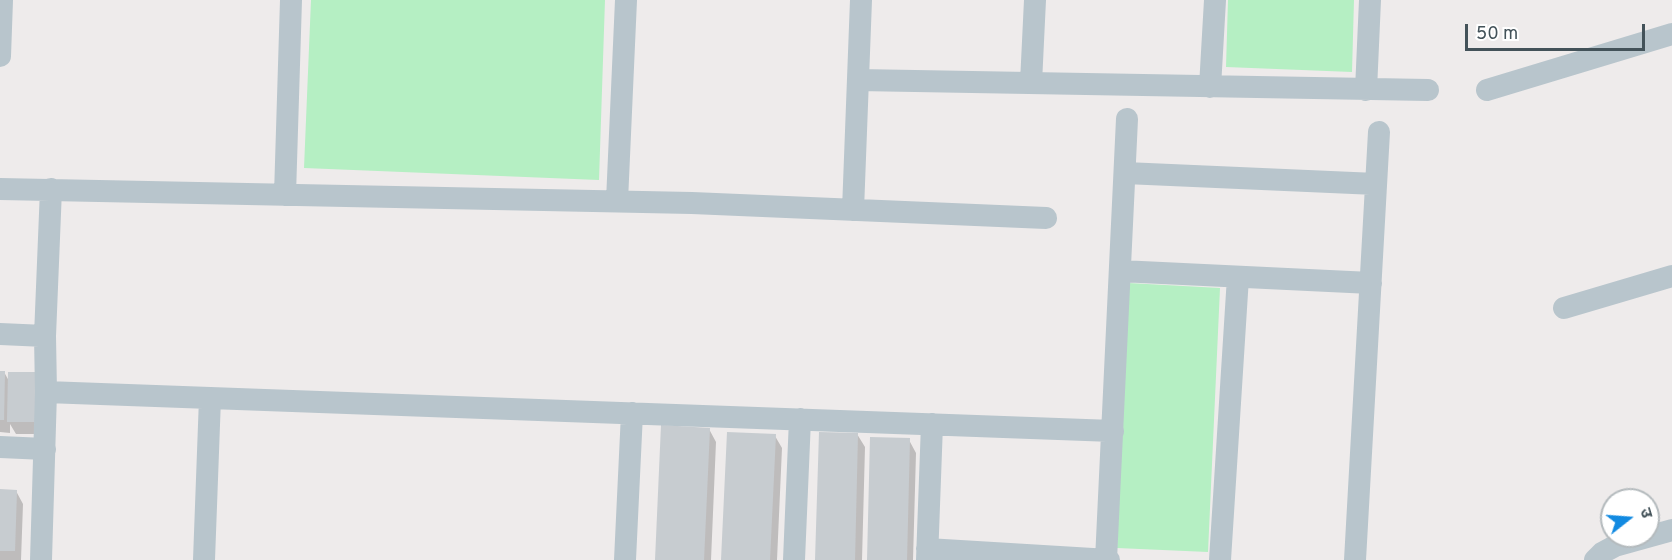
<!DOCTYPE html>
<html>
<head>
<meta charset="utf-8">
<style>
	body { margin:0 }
	#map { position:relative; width:1672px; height:560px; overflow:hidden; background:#eeebeb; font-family:Overpass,"Noto Sans Devanagari",sans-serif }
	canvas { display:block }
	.north { position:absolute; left:1600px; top:488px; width:60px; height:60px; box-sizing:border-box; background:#fff; border:2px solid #b4babd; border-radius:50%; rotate:73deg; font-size:16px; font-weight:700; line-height:24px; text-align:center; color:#435259 }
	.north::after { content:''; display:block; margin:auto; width:21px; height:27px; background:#128ae1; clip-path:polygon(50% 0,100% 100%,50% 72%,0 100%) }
	.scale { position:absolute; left:1465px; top:24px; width:180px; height:27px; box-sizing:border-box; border:3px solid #435259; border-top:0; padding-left:8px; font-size:18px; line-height:21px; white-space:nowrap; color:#435259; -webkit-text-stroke:4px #fff; paint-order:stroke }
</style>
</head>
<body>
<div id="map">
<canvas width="1672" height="560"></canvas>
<div class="north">उ</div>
<div class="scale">50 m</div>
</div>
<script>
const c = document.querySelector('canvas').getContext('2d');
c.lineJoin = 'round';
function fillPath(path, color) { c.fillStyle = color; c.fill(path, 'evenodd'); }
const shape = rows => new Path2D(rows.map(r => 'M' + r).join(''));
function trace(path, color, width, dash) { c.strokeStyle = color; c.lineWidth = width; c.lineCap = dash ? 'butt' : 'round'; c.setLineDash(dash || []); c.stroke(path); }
const green = shape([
	[311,0,605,0,599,180,304,168],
	[1228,0,1354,0,1352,72,1226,67],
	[1128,283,1220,288,1208,552,1117,548]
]);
const shadow = shape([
	[0,372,4,372,9,381,9,373,41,434,16,434,10,424,10,433,0,432],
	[709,429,716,442,711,560,656,560],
	[857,434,865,447,862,560,817,560],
	[775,436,782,448,777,560,723,560],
	[909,440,916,453,913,560,869,560],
	[0,490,16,491,23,504,21,560,0,560]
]);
const building = shape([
	[0,371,5,371,4,420,0,420],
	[8,372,35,372,35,422,7,422],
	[661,425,710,428,704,560,655,560],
	[727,432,776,434,770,560,721,560],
	[819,432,858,433,855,560,815,560],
	[870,437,910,438,907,560,867,560],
	[0,489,17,490,15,551,0,551]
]);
const minor = shape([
	[0,56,2,0],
	[858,80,1428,90],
	[1031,83,1035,0],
	[1210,87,1215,0],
	[1366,90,1370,0],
	[1487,90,1672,34],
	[1125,173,1376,184],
	[0,189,692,203,1046,218],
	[285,195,291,0],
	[617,201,626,0],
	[853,210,861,0],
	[1120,271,1371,283],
	[1564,308,1672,276],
	[0,334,45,336],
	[46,392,1113,431],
	[0,447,45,449],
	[927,549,1109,560],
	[41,560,46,392,45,336,51,189],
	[204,560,210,398],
	[625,560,632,413],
	[794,560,800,419],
	[927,560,932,424],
	[1106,560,1127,119],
	[1220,560,1238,277],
	[1355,560,1379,132],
	[1595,560,1602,553,1615,546,1672,530]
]);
fillPath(green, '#b5efc3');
fillPath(shadow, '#0003');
fillPath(building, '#c7ccd0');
trace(minor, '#b8c5cc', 22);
</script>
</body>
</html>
